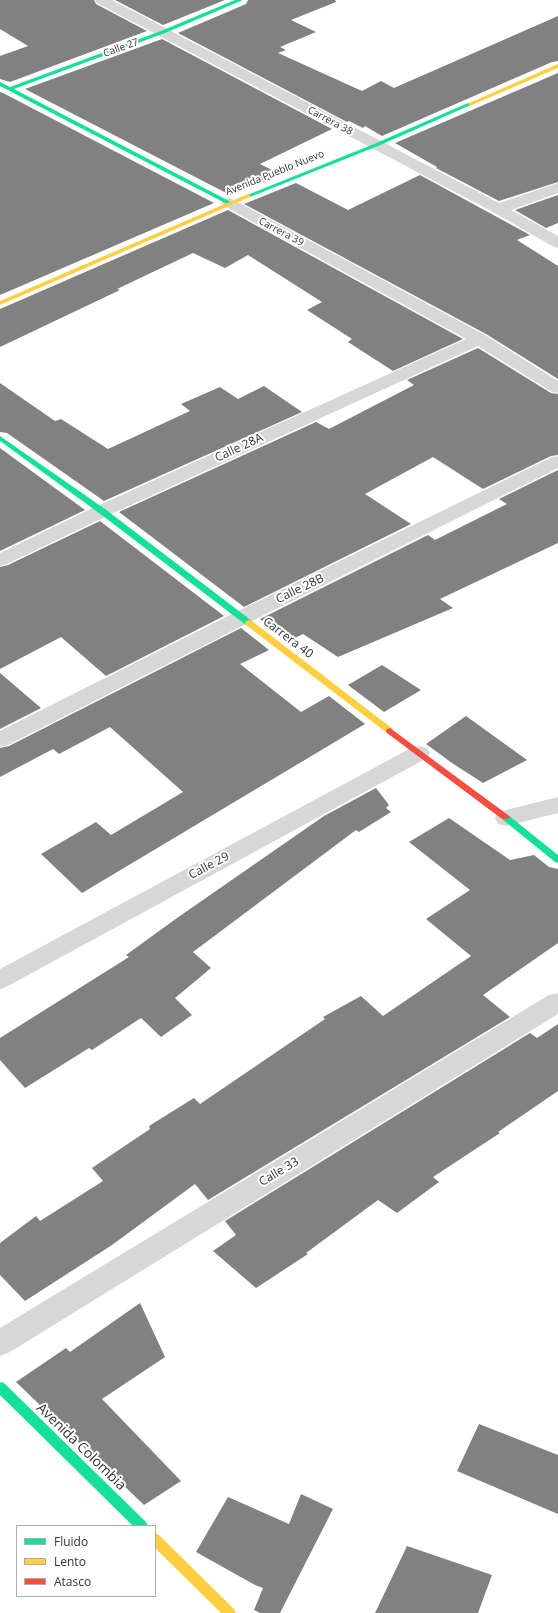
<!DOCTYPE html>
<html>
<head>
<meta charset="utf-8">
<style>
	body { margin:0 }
	#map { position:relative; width:558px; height:1613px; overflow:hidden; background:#fff; font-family:"Open Sans",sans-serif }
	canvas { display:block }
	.legend { position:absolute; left:16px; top:1525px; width:140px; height:72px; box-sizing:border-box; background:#fff; border:1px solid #adadad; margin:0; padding:5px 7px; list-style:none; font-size:12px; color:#333 }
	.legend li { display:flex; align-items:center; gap:8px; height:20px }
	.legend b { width:20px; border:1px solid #adadad }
</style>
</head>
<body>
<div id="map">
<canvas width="558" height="1613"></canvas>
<ul class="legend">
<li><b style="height:5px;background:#16e098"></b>Fluido</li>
<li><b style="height:5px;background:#ffcf43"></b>Lento</li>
<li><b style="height:5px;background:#f24e42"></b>Atasco</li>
</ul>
</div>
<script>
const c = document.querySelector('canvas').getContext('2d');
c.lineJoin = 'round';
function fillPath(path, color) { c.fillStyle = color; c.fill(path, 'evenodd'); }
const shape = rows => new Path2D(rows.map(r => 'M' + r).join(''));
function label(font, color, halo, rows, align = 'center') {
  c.font = font + ' "Open Sans",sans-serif'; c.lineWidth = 4; c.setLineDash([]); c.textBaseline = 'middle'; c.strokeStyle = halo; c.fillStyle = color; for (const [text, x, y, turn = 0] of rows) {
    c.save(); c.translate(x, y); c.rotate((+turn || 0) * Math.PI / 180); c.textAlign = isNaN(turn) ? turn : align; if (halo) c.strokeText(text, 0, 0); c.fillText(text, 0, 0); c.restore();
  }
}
const building = shape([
	[0,0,94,0,96,4,147,31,10,82,0,79,0,56,28,46,0,29],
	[115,0,225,0,163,25],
	[248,0,335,0,336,2,291,20,316,32,280,47,286,50,278,53,362,91,381,81,394,88,558,16,558,61,552,62,382,136,365,126,363,128,349,121,347,122,178,33,246,4],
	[162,39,332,129,260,164,282,175,230,195,25,89],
	[558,73,558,182,499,201,436,168,437,167,395,143],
	[0,92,3,93,214,203,0,295],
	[420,175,530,235,517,240,558,266,558,379,486,334,244,204,296,183,348,210],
	[558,195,558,223,546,228,515,210],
	[228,210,463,339,393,371,348,342,352,339,307,310,322,302,248,255,225,268,193,253,117,289,120,290,0,347,0,309],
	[478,348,551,393,558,394,558,455,551,456,483,489,433,457,365,494,411,524,244,607,119,512,316,422,329,429,414,385,407,380],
	[0,383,55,421,61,419,108,449,190,411,181,404,220,387,238,399,264,386,302,412,104,501,7,433,0,432],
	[0,448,85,510,0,551],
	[558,470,558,543,440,599,453,608,338,657,303,634,289,641,260,619,428,535,435,540,507,504,499,499],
	[100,521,224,616,106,676,61,637,0,669,0,567,8,565],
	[241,628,269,650,240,664,301,712,329,696,365,724,82,893,41,854,96,822,111,835,183,792,110,727,59,754,53,749,0,777,0,748,9,746],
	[382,665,421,690,384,712,348,685],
	[0,673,41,708,0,729],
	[466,716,527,760,483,783,452,763,426,744],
	[376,788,389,805,386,808,391,812,359,832,356,830,193,952,211,968,175,998,192,1015,161,1037,141,1018,92,1050,89,1048,25,1088,0,1060,0,1038,129,957,126,955,177,918,324,816],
	[449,818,510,860,534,855,549,867,558,869,558,943,483,995,510,1017,208,1200,195,1184,112,1245,25,1301,0,1275,0,1243,36,1216,40,1221,103,1181,92,1168,150,1129,149,1126,194,1098,200,1104,325,1019,323,1017,361,996,383,1016,471,956,426,919,470,890,409,842],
	[558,1024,558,1091,498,1132,500,1133,433,1177,439,1182,397,1213,378,1200,306,1253,308,1254,256,1288,213,1251,236,1235,225,1221,530,1033,537,1038],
	[140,1303,165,1357,102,1399,181,1481,144,1505,16,1382,66,1348,70,1352],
	[479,1424,558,1455,558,1514,457,1471],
	[301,1494,333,1509,280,1613,260,1613,254,1610,263,1588,255,1585,196,1552,228,1497,289,1524],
	[407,1546,492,1575,478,1613,375,1613]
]);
const street = shape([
	[95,0,112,0,499,203,558,183,558,193,511,210,558,236,558,248,552,246,493,212,97,3,95,0],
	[229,198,234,200,485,335,558,381,558,393,552,392,478,346,109,515,7,564,0,566,0,553,95,507,466,339,224,206,221,203,224,200,229,198],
	[558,456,558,468,248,623,8,745,0,747,0,731,234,613,552,457,558,456],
	[419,746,427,748,430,753,427,758,8,986,0,989,0,969,411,748,419,746],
	[558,797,558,813,506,826,498,824,495,818,498,812,558,797],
	[558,993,558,1014,10,1352,0,1356,0,1328,549,995,558,993]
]);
const fast = shape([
	[235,0,243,0,165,33,14,89,231,202,231,204,227,204,0,86,0,82,10,87,161,31,235,0],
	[468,103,473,104,378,146,250,197,245,196,374,144,468,103],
	[0,436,105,509,252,621,253,623,252,625,246,625,99,513,0,441,0,436],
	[505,814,508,815,558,855,558,863,555,862,502,819,500,817,505,814],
	[0,1382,4,1383,146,1522,148,1526,133,1526,0,1395,0,1382]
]);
const slow = shape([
	[558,64,558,68,472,105,467,104,558,64],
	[248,194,251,196,250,197,0,305,0,301,248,194],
	[249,620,252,621,393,729,394,731,393,733,387,733,246,625,245,623,246,621,249,620],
	[155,1533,159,1535,234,1609,236,1613,221,1613,155,1548,155,1533]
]);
const jam = shape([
	[390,728,508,815,510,817,508,819,502,819,387,733,386,731,387,729,390,728]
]);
const farStreetnames = [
	["Calle 27",121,48,-20],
	["Carrera 38",330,121,28],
	["Avenida Pueblo Nuevo",275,173,-22],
	["Carrera 39",281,232,28]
];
const streetNames = [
	["Calle 28A",239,448,-25],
	["Calle 28B",300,589,-26],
	["Carrera 40",288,638,37],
	["Calle 29",209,866,-28],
	["Calle 33",279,1172,-31]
];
const nearStreetnames = [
	["Avenida Colombia",81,1447,44]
];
fillPath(building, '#818181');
fillPath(street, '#d7d7d7');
fillPath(fast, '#16e098');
fillPath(slow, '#ffcf43');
fillPath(jam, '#f24e42');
label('10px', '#333', '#fff', farStreetnames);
label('12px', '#333', '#fff', streetNames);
label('14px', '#333', '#fff', nearStreetnames);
</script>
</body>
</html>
